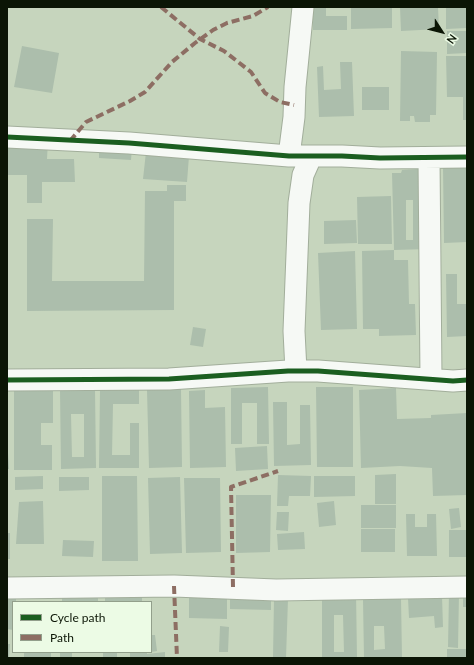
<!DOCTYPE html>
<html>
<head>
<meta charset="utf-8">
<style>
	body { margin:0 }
	#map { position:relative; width:474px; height:665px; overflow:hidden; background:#c6d5bd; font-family:Lato,sans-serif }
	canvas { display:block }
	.frame { position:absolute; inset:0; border:8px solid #0b1505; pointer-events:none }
	.legend { position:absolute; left:12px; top:601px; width:140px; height:52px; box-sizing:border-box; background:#ecfbe5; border:1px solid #929f8b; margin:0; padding:5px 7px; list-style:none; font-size:12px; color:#0b1505 }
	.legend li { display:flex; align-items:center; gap:8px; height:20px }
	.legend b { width:20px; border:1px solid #929f8b }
	.north { position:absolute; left:422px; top:12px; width:40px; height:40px; -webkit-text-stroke:3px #ecfbe5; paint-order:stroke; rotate:126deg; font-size:11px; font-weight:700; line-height:16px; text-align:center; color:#0b1505 }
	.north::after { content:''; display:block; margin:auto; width:14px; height:18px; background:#0b1505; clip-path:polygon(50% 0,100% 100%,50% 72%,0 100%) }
</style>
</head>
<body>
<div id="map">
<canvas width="474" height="665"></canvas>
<div class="frame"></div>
<ul class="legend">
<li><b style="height:5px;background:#1b5e20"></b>Cycle path</li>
<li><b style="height:5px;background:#8d6e63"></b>Path</li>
</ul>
<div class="north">N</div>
</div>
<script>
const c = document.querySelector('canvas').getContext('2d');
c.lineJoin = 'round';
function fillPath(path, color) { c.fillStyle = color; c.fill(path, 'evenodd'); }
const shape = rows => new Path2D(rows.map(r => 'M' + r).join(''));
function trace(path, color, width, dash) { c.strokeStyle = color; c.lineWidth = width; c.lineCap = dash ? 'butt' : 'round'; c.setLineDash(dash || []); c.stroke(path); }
const building = shape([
	[313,7,326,7,326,16,347,16,347,30,313,30],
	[351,7,392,7,392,28,351,29],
	[400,7,438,7,439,29,401,31],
	[446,7,467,7,467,28,446,29],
	[447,31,467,31,467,53,447,54],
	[22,46,59,53,52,93,14,87],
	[401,51,437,52,436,115,430,115,430,122,415,122,414,116,410,116,410,121,400,121],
	[446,56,467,56,467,120,463,120,463,97,447,97],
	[340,62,352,62,354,116,319,117,317,67,323,66,324,90,341,89],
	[362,87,389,87,389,110,362,110],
	[48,140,47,159,74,159,75,182,42,182,42,203,27,203,27,175,7,175,7,141],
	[99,146,132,148,131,160,99,158],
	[146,152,189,156,187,182,143,179],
	[443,166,467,166,467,242,444,243],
	[418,169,418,172,426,172,428,249,394,250,392,173,401,173,402,170],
	[406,200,413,200,413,240,406,240],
	[167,185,186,185,186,201,174,201,174,310,27,311,27,219,53,219,52,281,144,281,145,191,167,191],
	[391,196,392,244,358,244,357,197],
	[356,220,357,243,324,244,324,221],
	[394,250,394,260,408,260,409,304,415,304,416,335,379,336,379,329,363,329,362,251],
	[355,251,357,329,321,330,318,253],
	[446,274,457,274,457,304,467,304,467,336,447,337],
	[193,327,206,329,203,347,190,345],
	[268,387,269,444,257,444,257,403,242,403,242,444,231,444,231,388],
	[316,387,353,387,353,467,317,467],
	[396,388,397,419,431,418,431,415,467,413,467,495,433,496,432,468,400,466,361,468,359,390],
	[60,389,95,389,96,468,61,469],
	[71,414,84,414,84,457,72,457],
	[181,389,182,467,149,468,147,390],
	[14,390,53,390,53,423,41,423,41,445,52,445,52,470,14,470],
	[100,390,139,390,139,404,113,404,112,455,130,455,130,423,139,423,139,468,99,468],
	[205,390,205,408,225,407,226,467,190,468,189,391],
	[273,402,287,402,287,445,300,444,300,405,310,405,311,465,274,466],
	[267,446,268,469,236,471,235,448],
	[7,453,8,453,9,469,7,469],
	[396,474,396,504,375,504,375,475],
	[278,475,311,476,310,496,289,496,288,506,277,506],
	[43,476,43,489,15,490,15,477],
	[102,476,137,476,138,561,102,561],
	[314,476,355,476,355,496,314,497],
	[59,477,89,477,89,490,59,491],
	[180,477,182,553,150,554,148,478],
	[184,478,220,478,221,552,186,553],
	[236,495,271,495,270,552,236,553],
	[43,501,44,544,16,544,19,502],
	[334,501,336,525,319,527,317,503],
	[361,505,396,505,396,528,361,528],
	[459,508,461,527,451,529,449,509],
	[277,512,289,512,288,531,276,530],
	[406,514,415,514,415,527,427,527,427,514,436,514,437,556,407,556],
	[361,529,395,529,395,552,361,552],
	[449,530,467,530,467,557,449,557],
	[304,532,305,549,278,550,277,534],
	[7,533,10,533,10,559,7,559],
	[63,540,94,541,93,557,62,556],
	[356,592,357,658,322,658,322,593],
	[334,615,343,615,344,652,334,652],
	[449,593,459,593,458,648,448,647],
	[62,595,98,597,98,602,62,602],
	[189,595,227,596,227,619,189,618],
	[463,595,467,595,467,607,463,607],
	[105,596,142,596,142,602,105,602],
	[442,596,443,627,435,628,434,616,409,618,408,598],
	[7,598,16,598,16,602,13,602,13,630,7,629],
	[230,598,271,599,271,610,230,609],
	[401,598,402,658,364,658,363,599],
	[374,626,384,626,385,649,374,650],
	[274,599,288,599,286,658,273,658],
	[220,626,229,627,228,652,219,652],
	[151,635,155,635,157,651,151,652],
	[7,644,10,644,9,658,7,658],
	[447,649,467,649,467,658,447,658],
	[24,652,51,652,51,658,24,658],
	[60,652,72,652,72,657,76,658,60,658],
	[103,652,117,652,117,658,103,658],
	[130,652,147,652,147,654,165,652,165,658,130,658]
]);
const minor = shape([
	[7,137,129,143,289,156,342,156,380,158,467,157],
	[289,156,294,117,295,87,303,7],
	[429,158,431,379],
	[296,371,294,331,299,203,303,175,311,157],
	[7,380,169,379,288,371,318,371,453,381,467,380],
	[7,588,174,586,276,590,467,587]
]);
const quiet = shape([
	[161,7,200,39,224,51,251,72,265,93,280,102,294,105],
	[70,141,86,122,130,101,145,92,172,62,195,43,213,30,227,23,253,16,268,7],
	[174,586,177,658],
	[233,587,231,487,278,471]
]);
const cycleway = shape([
	[7,137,129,143,289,156,342,156,380,158,467,157],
	[7,380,169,379,288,371,318,371,453,381,467,380]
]);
fillPath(building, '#acbeac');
trace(minor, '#a2ae9b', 23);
trace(minor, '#f6f9f5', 21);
trace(quiet, '#8d6e63', 4, [8, 4]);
trace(cycleway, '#1b5e20', 5);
</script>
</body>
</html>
